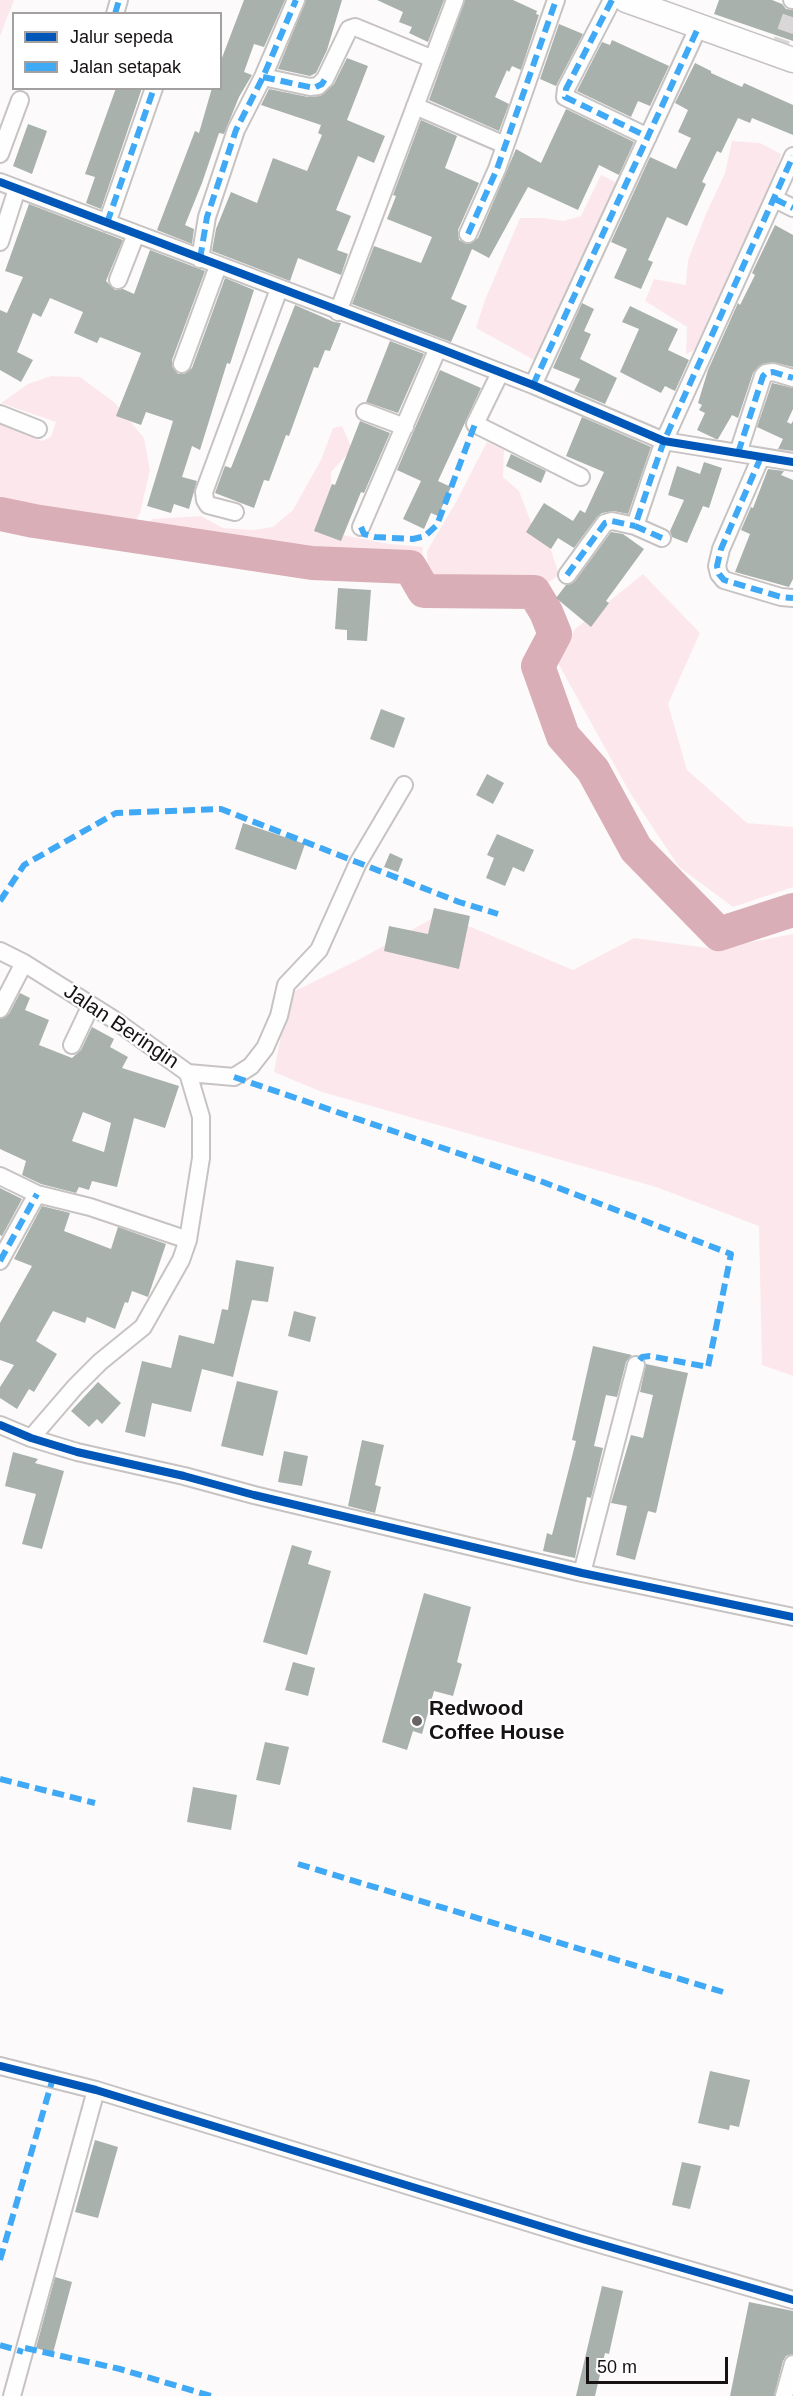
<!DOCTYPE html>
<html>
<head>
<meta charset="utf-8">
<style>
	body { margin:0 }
	#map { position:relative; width:793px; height:2396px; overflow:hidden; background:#fdfafb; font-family:Helvetica,sans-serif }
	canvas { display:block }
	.legend { position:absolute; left:12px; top:12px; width:210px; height:78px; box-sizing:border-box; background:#fff; border:2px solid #a2a0a1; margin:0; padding:8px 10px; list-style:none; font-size:18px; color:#171213 }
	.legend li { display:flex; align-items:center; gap:12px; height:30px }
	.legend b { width:30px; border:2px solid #a2a0a1 }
	.scale { position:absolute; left:586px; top:2357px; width:142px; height:27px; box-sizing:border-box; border:3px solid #171213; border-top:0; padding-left:8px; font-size:18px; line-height:21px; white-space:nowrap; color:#171213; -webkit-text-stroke:4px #fff; paint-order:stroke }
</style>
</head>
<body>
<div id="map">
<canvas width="793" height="2396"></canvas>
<ul class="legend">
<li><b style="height:8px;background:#0057b8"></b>Jalur sepeda</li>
<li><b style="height:8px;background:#3fa9f5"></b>Jalan setapak</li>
</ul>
<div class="scale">50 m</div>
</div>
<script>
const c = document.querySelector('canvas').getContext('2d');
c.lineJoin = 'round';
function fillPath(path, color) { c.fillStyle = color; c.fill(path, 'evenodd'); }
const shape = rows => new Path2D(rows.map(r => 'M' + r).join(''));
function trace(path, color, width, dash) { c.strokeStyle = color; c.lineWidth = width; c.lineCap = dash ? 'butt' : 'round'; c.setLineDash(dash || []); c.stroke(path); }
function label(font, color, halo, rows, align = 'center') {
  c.font = font + ' Helvetica,sans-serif'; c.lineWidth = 4.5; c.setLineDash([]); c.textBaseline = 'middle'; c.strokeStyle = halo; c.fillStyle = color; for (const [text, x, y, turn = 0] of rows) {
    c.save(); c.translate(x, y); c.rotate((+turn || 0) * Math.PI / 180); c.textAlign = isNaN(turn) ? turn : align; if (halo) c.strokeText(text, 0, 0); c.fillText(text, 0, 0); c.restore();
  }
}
const green = shape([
	[0,0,14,0,0,36],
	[732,141,760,143,781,154,770,190,708,319,700,347,686,354,687,327,645,301,654,279,686,285,688,260,706,214,725,173],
	[601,175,622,185,536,361,476,328,485,300,520,218,543,218,563,221,581,216],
	[51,376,80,377,115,403,144,438,150,470,140,513,133,525,102,524,0,506,0,423,42,441,51,437,56,422,1,403,28,384],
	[342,426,352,449,331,472,332,533,390,544,423,547,422,561,318,555,145,529,152,519,201,516,223,528,253,530,273,527,293,510,321,460,333,428],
	[487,442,504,450,503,477,519,491,532,525,550,547,559,575,548,583,511,581,478,583,428,580,427,551,455,504],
	[643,574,700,633,668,704,687,770,747,823,793,827,793,887,733,907,679,867,630,793,558,663,575,629],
	[440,914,573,970,634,938,715,949,793,934,793,1376,762,1365,759,1226,656,1187,322,1092,274,1072,289,994,362,958]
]);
const river = shape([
	[0,514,34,521,312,563,410,567,424,591,534,592,546,612,555,634,538,666,563,736,593,770,636,849,719,934,793,910]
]);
const building = shape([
	[244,0,285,0,264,47,254,44,244,72,252,75,239,97,224,134,219,133,202,183,185,225,194,229,192,244,157,230,195,131,199,133,212,88,220,88,220,63],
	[306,0,342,0,327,50,316,73,310,76,278,69],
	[377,0,444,0,428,42,409,33,412,27,399,22,403,12],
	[465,0,513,0,537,11,536,14,539,15,521,70,512,66,509,72,507,70,495,97,509,104,499,131,429,100],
	[719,0,772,0,782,4,786,9,793,10,793,41,714,14],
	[559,24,583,34,556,86,540,79],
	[612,40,669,66,650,106,638,101,631,117,577,91,602,42,610,45],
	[347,58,368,66,347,120,385,136,374,163,358,156,336,210,351,216,337,250,348,254,341,275,298,258,290,281,212,251,216,229,231,192,257,203,273,158,307,171,322,135,318,133,321,125,261,105,269,89,308,97,320,96,334,84],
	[695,63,711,71,711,73,742,87,744,83,793,105,793,135,752,118,750,123,738,118,721,153,717,151,702,182,706,184,687,226,667,217,648,260,653,262,641,289,614,278,627,249,611,242,650,157,676,169,691,138,678,132,688,110,675,103],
	[116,88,142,88,101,209,86,203,95,177,85,174],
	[566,109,634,142,619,175,599,165,578,210,528,187,489,258,472,249,451,299,467,306,451,342,352,304,374,246,421,263,432,237,387,219,396,196,393,195,421,120,457,136,445,168,479,183,458,230,459,240,468,244,478,238,516,149,541,163],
	[28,124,47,131,32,174,13,166],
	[29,204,123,240,106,281,115,290,123,289,134,294,150,250,205,271,172,360,172,366,178,374,184,374,192,368,225,278,254,290,230,364,227,363,200,450,192,446,182,477,197,481,189,509,174,504,171,513,147,506,173,421,146,412,141,425,116,416,141,353,100,337,97,343,74,333,83,312,50,298,41,317,33,313,17,352,33,360,21,382,0,370,0,310,7,313,23,277,5,271],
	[775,225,793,235,793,367,772,362,759,366,753,373,738,418,732,415,718,439,716,439,697,430,705,413,699,410,702,405,698,403,708,370,738,303,740,305,755,275,752,273],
	[582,303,594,309,584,331,591,334,580,359,617,378,605,404,574,391,580,379,553,368],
	[295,305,334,322,341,323,330,351,325,350,318,368,314,367,289,436,286,435,269,481,264,480,254,508,215,493,225,466,231,468],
	[630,306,678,329,668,350,689,360,675,391,665,386,661,393,620,372,639,329,622,322],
	[390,341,424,354,398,413,366,402],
	[440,370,481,388,438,481,451,487,438,516,431,513,424,529,403,519,421,481,397,470],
	[772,383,793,388,793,409,787,422,791,424,793,421,793,451,778,449,783,439,757,427],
	[582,417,651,447,628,514,614,511,602,513,597,517,574,548,558,538,551,549,526,532,544,503,573,521,580,510,585,513,604,472,566,456],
	[360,421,390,433,364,493,361,492,341,541,314,531,332,484,335,485],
	[511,454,546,471,541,483,506,466],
	[704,462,722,468,709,508,703,506,687,543,672,537,670,531,684,500,668,495,677,466,700,474],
	[768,469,784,471,781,475,793,480,793,579,789,587,735,572,750,534,741,530,751,507,753,508],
	[611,532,623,534,644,549,606,601,609,603,591,627,556,598,566,585,575,581],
	[338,588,371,590,367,641,347,640,347,630,335,629],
	[381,709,405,718,394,748,370,739],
	[487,774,504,783,493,804,476,795],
	[243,823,305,844,296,870,235,849],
	[497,834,534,850,524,872,513,867,505,886,486,878,494,858,487,855],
	[390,853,403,859,398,872,384,867],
	[434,908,470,916,459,969,384,951,389,926,428,934],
	[20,993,30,998,25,1010,49,1020,39,1045,72,1058,81,1050,92,1027,114,1039,110,1047,128,1057,122,1068,179,1086,165,1128,134,1118,117,1187,92,1181,89,1190,79,1187,76,1193,41,1184,22,1175,26,1161,0,1149,0,1019,9,1014],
	[83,1112,111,1123,104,1152,72,1141],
	[0,1188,22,1199,2,1236,0,1235],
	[42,1206,70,1213,64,1231,111,1249,118,1227,166,1244,148,1297,132,1291,128,1303,125,1302,115,1329,87,1317,85,1323,53,1311,36,1341,57,1354,34,1392,29,1389,17,1409,0,1398,0,1387,14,1365,0,1360,0,1323,32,1266,14,1259],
	[236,1260,274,1267,268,1302,252,1300,233,1377,202,1369,191,1412,152,1403,145,1437,125,1432,142,1361,171,1368,179,1335,214,1344,222,1309,228,1310],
	[294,1311,316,1317,310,1342,288,1336],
	[593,1346,632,1355,626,1362,617,1397,606,1395,594,1446,603,1448,591,1498,587,1497,575,1558,543,1551,547,1533,552,1535,576,1441,572,1440],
	[646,1364,688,1373,656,1513,648,1511,635,1560,616,1555,627,1506,611,1503,631,1435,643,1438,653,1395,640,1392],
	[237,1381,278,1391,263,1456,221,1446],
	[98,1382,121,1403,102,1424,97,1419,89,1427,71,1411],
	[362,1440,384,1445,375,1485,381,1487,375,1513,348,1506],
	[284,1451,308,1456,302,1486,278,1482],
	[13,1452,38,1459,35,1463,64,1471,42,1549,22,1544,36,1494,5,1486],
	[292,1545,312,1551,308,1564,331,1571,307,1655,263,1642],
	[424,1593,471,1607,457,1662,462,1664,453,1696,434,1691,422,1734,413,1731,407,1750,382,1742],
	[293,1662,315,1668,308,1696,285,1690],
	[265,1742,289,1747,280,1785,256,1780],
	[193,1787,237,1795,231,1830,187,1822],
	[710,2071,750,2080,739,2127,730,2125,729,2130,698,2123],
	[95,2140,118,2147,98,2218,75,2212],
	[682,2162,701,2166,690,2209,672,2205],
	[55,2277,72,2282,53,2353,36,2348],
	[602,2286,623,2291,609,2354,605,2353,595,2396,576,2396],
	[749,2302,793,2311,793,2354,786,2356,783,2361,774,2396,730,2396]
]);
const streetTunnel = shape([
	[777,54,793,9]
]);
const street = shape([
	[612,0,566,89,565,97,648,137],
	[792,0,793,0],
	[115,14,119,0],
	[263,77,310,87,318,86,325,79,349,29,355,27,433,59],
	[415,106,505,145],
	[0,154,20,100],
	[0,182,438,348,533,385,664,441,793,462],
	[775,199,793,208],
	[107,223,154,88],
	[468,234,497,169,556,0],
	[0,242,17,189],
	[200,259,207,217,236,130,263,77,296,0],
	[118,280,136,234],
	[338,312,455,0],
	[182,364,218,266],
	[500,373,475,424,581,477],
	[533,385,699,26],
	[365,412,405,427],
	[0,414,38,429],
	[738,453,763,376,766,373,773,372,793,378],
	[761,457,721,549,717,566,719,574,724,580,781,597,793,598],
	[235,512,208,505,205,500,204,492,279,289],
	[361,527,438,348],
	[662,538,635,526,651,478,664,441,793,156],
	[567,575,605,523,612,521,635,526],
	[0,951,24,963,113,1019,188,1073,201,1117,201,1158,188,1240,181,1260,143,1327,100,1362,75,1387,31,1438],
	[0,1009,24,963],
	[72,1045,91,1005],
	[188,1073,234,1077,251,1066,265,1048,279,1016,286,985,319,950,358,863,404,785],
	[0,1176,37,1194,90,1207,188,1240],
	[0,1261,37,1194],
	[0,1425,31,1438,77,1452,184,1476,254,1495,582,1573,793,1617],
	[582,1573,636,1365],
	[0,2066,96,2090,579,2238,793,2300],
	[12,2396,96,2090],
	[784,2396,793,2364]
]);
const secondary = shape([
	[626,0,793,60]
]);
const quiet = shape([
	[612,0,566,89,565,97,648,137],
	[115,14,119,0],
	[263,77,314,88,322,84,325,79],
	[775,199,793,208],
	[107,223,154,88],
	[468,234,497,169,556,0],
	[200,259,207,217,236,130,263,77,296,0],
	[533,385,699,26],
	[738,453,763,376,766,373,773,372,793,378],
	[761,457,721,549,717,566,719,574,724,580,781,597,793,598],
	[361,527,364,534,375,537,413,539,425,536,437,525,475,424],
	[662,538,635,526,651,478,664,441,793,156],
	[567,575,605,523,612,521,635,526],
	[0,901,24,865,116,813,221,809,459,902,498,914],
	[234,1077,543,1182,731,1254,708,1367,650,1356,642,1357,636,1365],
	[0,1261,37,1194],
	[0,1779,95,1803],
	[298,1864,723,1992],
	[0,2260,53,2078],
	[0,2345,23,2352],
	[25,2348,120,2369,211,2396]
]);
const cycleway = shape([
	[0,182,438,348,533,385,664,441,793,462],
	[0,1425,31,1438,77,1452,184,1476,254,1495,582,1573,793,1617],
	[0,2066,96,2090,579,2238,793,2300]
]);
const markers = [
	[417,1721,6,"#686364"]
];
const streetNames = [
	["Jalan Beringin",121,1027,34]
];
const poiNames = [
	["Redwood",429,1709],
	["Coffee House",429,1733]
];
fillPath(green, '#fce8ec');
trace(river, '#daaeb6', 34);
fillPath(building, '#a8b1ac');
trace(streetTunnel, '#dad7d8', 16, [16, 8]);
trace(street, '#c7c3c3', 20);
trace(secondary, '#c7c3c3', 27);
trace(street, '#fffefe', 16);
trace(secondary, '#fffefe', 24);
trace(quiet, '#3fa9f5', 6, [12, 6]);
trace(cycleway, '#0057b8', 8);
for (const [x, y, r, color] of markers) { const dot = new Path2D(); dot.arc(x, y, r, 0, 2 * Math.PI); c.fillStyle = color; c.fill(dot); trace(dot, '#fff', 2); }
label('21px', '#171213', '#fff', streetNames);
label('bold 21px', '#171213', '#fff', poiNames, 'left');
</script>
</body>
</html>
